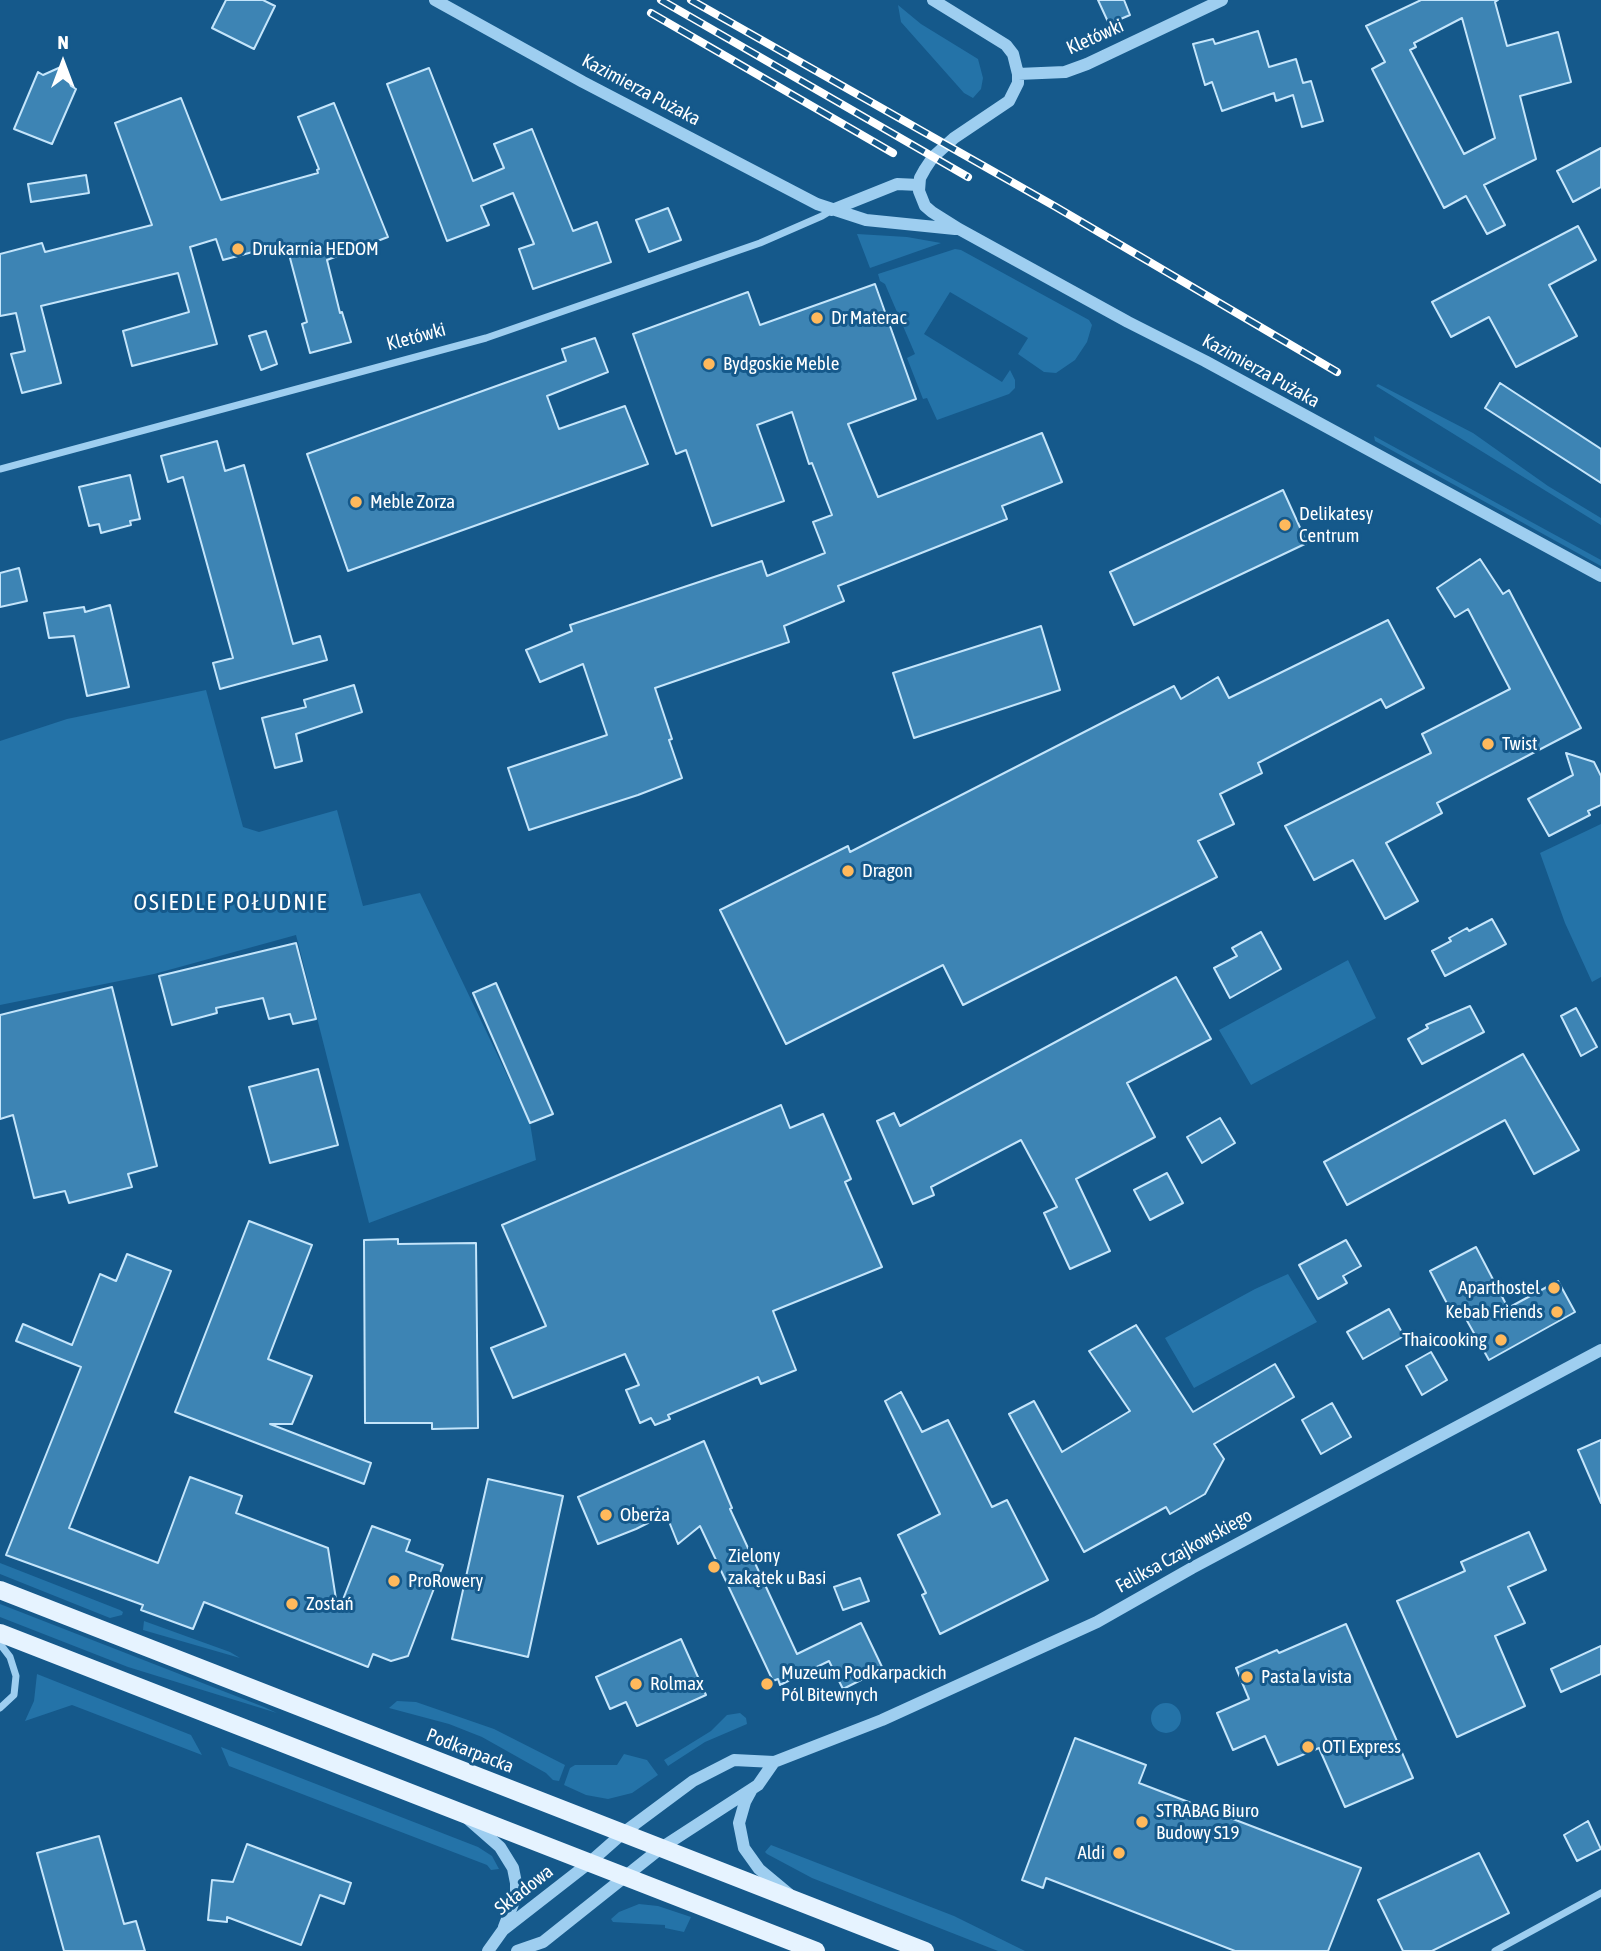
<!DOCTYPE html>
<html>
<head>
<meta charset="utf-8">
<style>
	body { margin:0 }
	#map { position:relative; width:1601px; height:1951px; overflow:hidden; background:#15598b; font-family:"Asap Condensed",sans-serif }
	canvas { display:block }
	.north { position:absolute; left:28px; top:28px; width:70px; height:70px; -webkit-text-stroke:5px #15598b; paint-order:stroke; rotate:0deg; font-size:19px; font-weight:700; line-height:28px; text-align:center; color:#fff }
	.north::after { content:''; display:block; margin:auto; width:24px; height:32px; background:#fff; clip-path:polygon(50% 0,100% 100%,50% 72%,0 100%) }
</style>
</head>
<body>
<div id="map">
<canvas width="1601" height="1951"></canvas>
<div class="north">N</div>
</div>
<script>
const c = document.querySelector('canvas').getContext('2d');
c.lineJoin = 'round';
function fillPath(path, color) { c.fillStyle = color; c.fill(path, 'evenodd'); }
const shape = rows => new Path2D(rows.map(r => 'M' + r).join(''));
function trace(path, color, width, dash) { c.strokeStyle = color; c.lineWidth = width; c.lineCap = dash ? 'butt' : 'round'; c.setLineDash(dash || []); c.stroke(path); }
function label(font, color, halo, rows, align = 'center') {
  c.font = font + ' "Asap Condensed",sans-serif'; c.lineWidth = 6; c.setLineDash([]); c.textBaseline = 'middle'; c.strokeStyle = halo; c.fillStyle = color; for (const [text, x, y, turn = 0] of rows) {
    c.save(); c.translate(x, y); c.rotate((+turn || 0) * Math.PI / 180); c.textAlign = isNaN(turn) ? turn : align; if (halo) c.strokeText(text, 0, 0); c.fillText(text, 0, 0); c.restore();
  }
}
const green = shape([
	[898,5,921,24,978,59,983,78,981,89,973,98,964,93,901,22],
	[857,234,907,237,941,243,870,268],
	[955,249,961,250,1089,320,1092,325,1087,342,1075,360,1056,373,1044,372,1018,354,1028,338,950,292,924,334,1002,382,1010,370,1015,380,1015,388,1009,394,937,420,927,398,923,399,907,358,915,354,885,284,880,281,878,274],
	[1378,384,1473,433,1548,486,1601,518,1601,525,1376,386],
	[1374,436,1601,560,1601,566,1375,441],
	[206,690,243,827,259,832,337,810,363,906,420,893,530,1123,536,1160,369,1223,296,935,154,974,0,1005,0,741,67,719],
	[1601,824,1601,977,1592,982,1565,923,1540,853],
	[1348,960,1376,1018,1251,1085,1219,1030],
	[1288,1274,1317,1322,1194,1388,1165,1338,1255,1289],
	[0,1563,120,1610,123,1612,122,1615,110,1618,0,1574],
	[0,1604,264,1707,277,1713,128,1667,0,1617],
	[144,1621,230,1652,240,1658,143,1630],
	[37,1674,191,1735,202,1755,72,1705,25,1721,34,1701],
	[397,1701,416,1702,494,1729,565,1765,559,1781,553,1780,546,1773,482,1737,449,1724,389,1708],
	'1151 1718a15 15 0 1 1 30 0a15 15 0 1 1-30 0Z',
	[740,1713,746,1718,747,1724,705,1742,668,1766,664,1760,711,1731,727,1715],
	[221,1747,478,1847,492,1856,499,1869,491,1870,487,1865,229,1766],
	[624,1754,647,1760,658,1775,632,1793,608,1799,586,1795,564,1785,570,1768,575,1765,617,1765],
	[771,1845,954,1916,1025,1951,998,1951,812,1878,767,1854,765,1852],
	[639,1904,658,1906,691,1917,684,1932,665,1928,665,1925,613,1922,611,1919,619,1912]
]);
const building = shape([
	[226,0,263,0,275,6,254,49,212,28,226,0],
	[1098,0,1124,0,1130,15,1109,24,1098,0],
	[1421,0,1498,0,1495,2,1507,46,1558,32,1571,82,1520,96,1536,159,1484,185,1505,225,1487,234,1466,196,1444,208,1372,69,1385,62,1366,26,1421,0],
	[1462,18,1495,138,1464,154,1410,50,1416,47,1414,43,1462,18],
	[1258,31,1269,67,1296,59,1303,83,1311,81,1323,121,1302,127,1293,95,1276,101,1274,93,1222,111,1212,82,1205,85,1193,44,1213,39,1215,44,1258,31],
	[63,66,71,86,76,89,52,144,14,129,38,72,43,75,63,66],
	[429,68,473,181,504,168,494,144,532,129,573,231,597,222,611,262,533,289,519,249,534,244,513,193,481,206,489,225,447,241,387,84,429,68],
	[181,98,221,200,318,173,317,170,319,169,298,117,334,103,388,237,327,260,340,313,342,312,351,342,310,353,302,324,307,322,286,243,223,260,216,239,190,247,217,344,132,366,123,331,189,312,178,273,41,306,61,383,22,393,11,354,25,351,16,313,0,316,0,254,42,243,45,252,152,225,115,123,181,98],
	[1601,148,1601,187,1573,202,1557,171,1601,148],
	[86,175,89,193,31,202,28,184,86,175],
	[668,208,681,240,649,252,636,220,668,208],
	[1578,226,1596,260,1549,285,1577,336,1516,367,1489,317,1451,337,1432,302,1578,226],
	[875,284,916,399,848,424,878,497,1042,433,1062,482,1002,506,1007,519,838,586,844,601,784,626,789,642,655,688,672,739,669,740,682,778,638,795,529,830,508,768,607,735,583,664,540,682,526,650,572,631,570,625,762,561,767,576,825,553,813,522,832,515,812,463,809,464,792,412,757,425,784,501,712,526,686,450,676,454,633,334,748,292,760,325,875,284],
	[266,331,277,364,261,370,249,336,266,331],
	[595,338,608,372,547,396,559,429,625,406,648,464,348,571,307,454,566,361,562,349,595,338],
	[1500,383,1601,449,1601,483,1485,408,1500,383],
	[217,441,225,471,244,465,293,644,320,636,327,660,220,689,213,663,233,658,183,477,168,482,161,456,217,441],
	[130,475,140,519,130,521,131,525,101,533,99,524,89,526,79,487,130,475],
	[1283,490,1307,543,1134,625,1110,572,1283,490],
	[1480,559,1503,594,1509,590,1581,728,1437,803,1442,813,1386,843,1418,901,1385,919,1353,860,1314,880,1285,826,1431,753,1422,734,1510,689,1468,609,1455,617,1437,588,1480,559],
	[19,568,27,601,0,607,0,573,19,568],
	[110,605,129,687,87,696,74,636,49,638,44,613,84,607,85,612,110,605],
	[1388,620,1424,688,1386,708,1381,699,1258,763,1262,773,1220,794,1234,824,1198,841,1217,877,963,1005,943,965,786,1044,720,910,848,846,850,852,1174,686,1181,699,1218,677,1229,698,1388,620],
	[1041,626,1060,690,914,738,893,673,1041,626],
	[354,685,362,712,296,734,302,761,275,768,262,718,306,707,304,700,354,685],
	[1566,753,1594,762,1601,776,1601,805,1588,811,1590,815,1549,836,1528,799,1573,775,1566,753],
	[1492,919,1506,944,1445,976,1432,951,1451,941,1449,938,1467,928,1469,931,1492,919],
	[1261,932,1281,969,1230,998,1214,968,1237,956,1232,948,1261,932],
	[296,943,316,1019,293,1024,290,1014,269,1019,263,998,216,1008,217,1013,172,1025,159,976,296,943],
	[1176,977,1211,1039,1127,1083,1155,1137,1076,1179,1110,1251,1070,1269,1044,1213,1057,1207,1021,1140,931,1187,934,1195,913,1204,877,1121,894,1113,900,1126,1176,977],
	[496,983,553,1114,530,1123,473,993,496,983],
	[112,987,157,1166,128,1174,132,1187,69,1203,65,1191,34,1198,13,1115,0,1119,0,1015,112,987],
	[1470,1006,1484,1032,1422,1064,1408,1039,1428,1028,1426,1025,1470,1006],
	[1576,1008,1597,1047,1581,1056,1561,1016,1576,1008],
	[1523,1054,1579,1150,1534,1174,1505,1120,1347,1205,1324,1162,1523,1054],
	[318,1069,338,1145,270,1163,249,1087,318,1069],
	[781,1105,790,1128,823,1114,851,1179,845,1182,882,1267,773,1311,796,1370,761,1384,758,1377,668,1415,670,1419,655,1425,651,1418,640,1423,626,1390,639,1385,625,1354,513,1398,491,1348,546,1326,502,1225,781,1105],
	[1220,1118,1235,1143,1202,1163,1187,1137,1220,1118],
	[1167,1173,1183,1203,1150,1220,1134,1190,1167,1173],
	[249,1221,312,1245,268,1359,312,1376,292,1424,270,1424,371,1463,364,1484,175,1412,249,1221],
	[398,1239,398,1244,476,1243,478,1428,432,1429,432,1423,365,1423,364,1240,398,1239],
	[1346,1240,1361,1266,1343,1276,1347,1283,1318,1299,1299,1265,1346,1240],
	[1476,1247,1508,1308,1558,1281,1575,1312,1489,1360,1461,1310,1453,1315,1430,1271,1476,1247],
	[127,1254,171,1271,69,1528,158,1563,190,1477,242,1496,236,1513,328,1548,338,1612,372,1526,410,1540,406,1551,443,1565,408,1656,391,1661,373,1654,368,1667,204,1602,193,1629,141,1610,143,1605,6,1555,81,1367,16,1341,23,1324,72,1345,100,1274,116,1281,127,1254],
	[1389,1309,1404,1336,1363,1359,1347,1332,1389,1309],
	[1136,1325,1193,1412,1275,1364,1294,1397,1214,1444,1224,1459,1205,1494,1170,1514,1166,1507,1084,1552,1009,1414,1034,1401,1062,1452,1130,1411,1089,1351,1136,1325],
	[1431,1352,1447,1380,1422,1395,1406,1366,1431,1352],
	[901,1392,922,1432,948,1420,992,1507,1007,1500,1048,1580,940,1634,922,1595,926,1593,898,1535,940,1514,885,1401,901,1392],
	[1332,1403,1351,1437,1321,1454,1302,1420,1332,1403],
	[1601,1440,1601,1503,1578,1450,1601,1440],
	[704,1441,732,1508,730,1509,797,1654,861,1623,883,1669,843,1689,829,1661,780,1685,778,1679,773,1681,700,1526,678,1544,666,1514,636,1529,598,1544,578,1497,704,1441],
	[488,1479,563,1496,528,1657,452,1639,488,1479],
	[1529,1532,1546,1570,1508,1587,1525,1623,1495,1636,1525,1706,1457,1737,1397,1601,1465,1571,1461,1562,1529,1532],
	[860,1578,869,1601,843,1610,834,1587,860,1578],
	[1346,1624,1413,1778,1345,1807,1319,1748,1278,1765,1265,1736,1233,1750,1217,1713,1249,1699,1236,1668,1277,1650,1279,1653,1346,1624],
	[681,1639,706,1695,637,1726,626,1702,610,1709,596,1677,681,1639],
	[1601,1646,1601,1674,1561,1692,1551,1669,1601,1646],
	[1075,1738,1146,1765,1139,1783,1361,1868,1328,1951,1235,1951,1046,1878,1043,1888,1022,1880,1075,1738],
	[1588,1821,1601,1849,1577,1861,1564,1835,1588,1821],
	[99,1836,124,1924,136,1921,145,1951,64,1951,37,1853,99,1836],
	[247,1844,351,1883,344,1904,320,1895,301,1945,227,1917,227,1922,208,1920,212,1880,233,1882,247,1844],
	[1479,1853,1509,1913,1432,1951,1403,1951,1378,1900,1479,1853]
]);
const minor = shape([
	[0,469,486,338,760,243,822,216,832,210],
	[0,1644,10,1657,16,1676,14,1695,0,1708],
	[1495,1951,1601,1893]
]);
const tertiary = shape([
	[435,0,583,82,817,204,866,220,955,229],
	[933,0,1006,45,1013,54,1018,74,1018,83,1009,101,954,138,933,157,925,169,920,178,919,191,925,206,932,212,959,229,1128,322,1205,361,1601,576],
	[1018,74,1065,72,1087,64,1222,0],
	[832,210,897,184,919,185],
	[751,1791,745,1802,739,1823,744,1848,759,1869,789,1894],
	[468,1819,500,1847,513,1868,516,1883,516,1896,504,1927],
	[488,1951,503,1930,589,1863,623,1833,693,1781,734,1760,774,1762,882,1720,1097,1622,1192,1568,1601,1350],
	[517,1951,543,1942,661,1848,758,1785,774,1762]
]);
const primary = shape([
	[0,1590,925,1951],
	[0,1633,816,1951]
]);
const rail = shape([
	[661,0,968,177],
	[691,0,1056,207,1337,372],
	[651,13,893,153]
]);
const markers = [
	[238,249,7,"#ffb95c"],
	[817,318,7,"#ffb95c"],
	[709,364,7,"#ffb95c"],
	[356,502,7,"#ffb95c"],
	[1285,525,7,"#ffb95c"],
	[1488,744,7,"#ffb95c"],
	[848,871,7,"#ffb95c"],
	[1554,1288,7,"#ffb95c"],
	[1557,1312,7,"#ffb95c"],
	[1501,1340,7,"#ffb95c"],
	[606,1515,7,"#ffb95c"],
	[714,1567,7,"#ffb95c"],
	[394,1581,7,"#ffb95c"],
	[292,1604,7,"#ffb95c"],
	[1247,1677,7,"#ffb95c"],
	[636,1684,7,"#ffb95c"],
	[767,1684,7,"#ffb95c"],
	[1308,1747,7,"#ffb95c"],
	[1142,1822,7,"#ffb95c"],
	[1119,1853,7,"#ffb95c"]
];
const streetNames = [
	["Kletówki",1095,37,-24],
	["Kazimierza Pużaka",641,90,28],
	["Kletówki",416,337,-15],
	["Kazimierza Pużaka",1261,371,29],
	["Feliksa Czajkowskiego",1184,1551,-29],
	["Podkarpacka",470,1751,21],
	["Składowa",524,1890,-38]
];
const poiNames = [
	["Drukarnia HEDOM",252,249],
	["Dr Materac",831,318],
	["Bydgoskie Meble",723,364],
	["Meble Zorza",370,502],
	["Delikatesy",1299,514],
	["Centrum",1299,536],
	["Twist",1502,744],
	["Dragon",862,871],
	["Aparthostel",1540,1288,"right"],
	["Kebab Friends",1543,1312,"right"],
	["Thaicooking",1487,1340,"right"],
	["Oberża",620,1515],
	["Zielony",728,1556],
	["zakątek u Basi",728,1578],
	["ProRowery",408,1581],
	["Zostań",306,1604],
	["Muzeum Podkarpackich",781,1673],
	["Pól Bitewnych",781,1695],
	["Pasta la vista",1261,1677],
	["Rolmax",650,1684],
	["OTI Express",1322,1747],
	["STRABAG Biuro",1156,1811],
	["Budowy S19",1156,1833],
	["Aldi",1105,1853,"right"]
];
const quarterNames = [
	["OSIEDLE POŁUDNIE",231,903]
];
fillPath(green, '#2473a8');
fillPath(building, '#3d84b4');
trace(building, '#c4e5fb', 2);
trace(minor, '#9ecef0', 7);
trace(tertiary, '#9ecef0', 12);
trace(primary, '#e6f3ff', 18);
trace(rail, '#fff', 8);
trace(rail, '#15598b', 5, [16]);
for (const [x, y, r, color] of markers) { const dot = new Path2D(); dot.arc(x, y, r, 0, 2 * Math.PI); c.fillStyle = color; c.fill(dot); trace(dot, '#15598b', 2.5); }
label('19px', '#fff', '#15598b', streetNames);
label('19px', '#fff', '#15598b', poiNames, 'left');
c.letterSpacing = '2px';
label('23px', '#fff', '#15598b', quarterNames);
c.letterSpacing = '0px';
</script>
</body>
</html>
